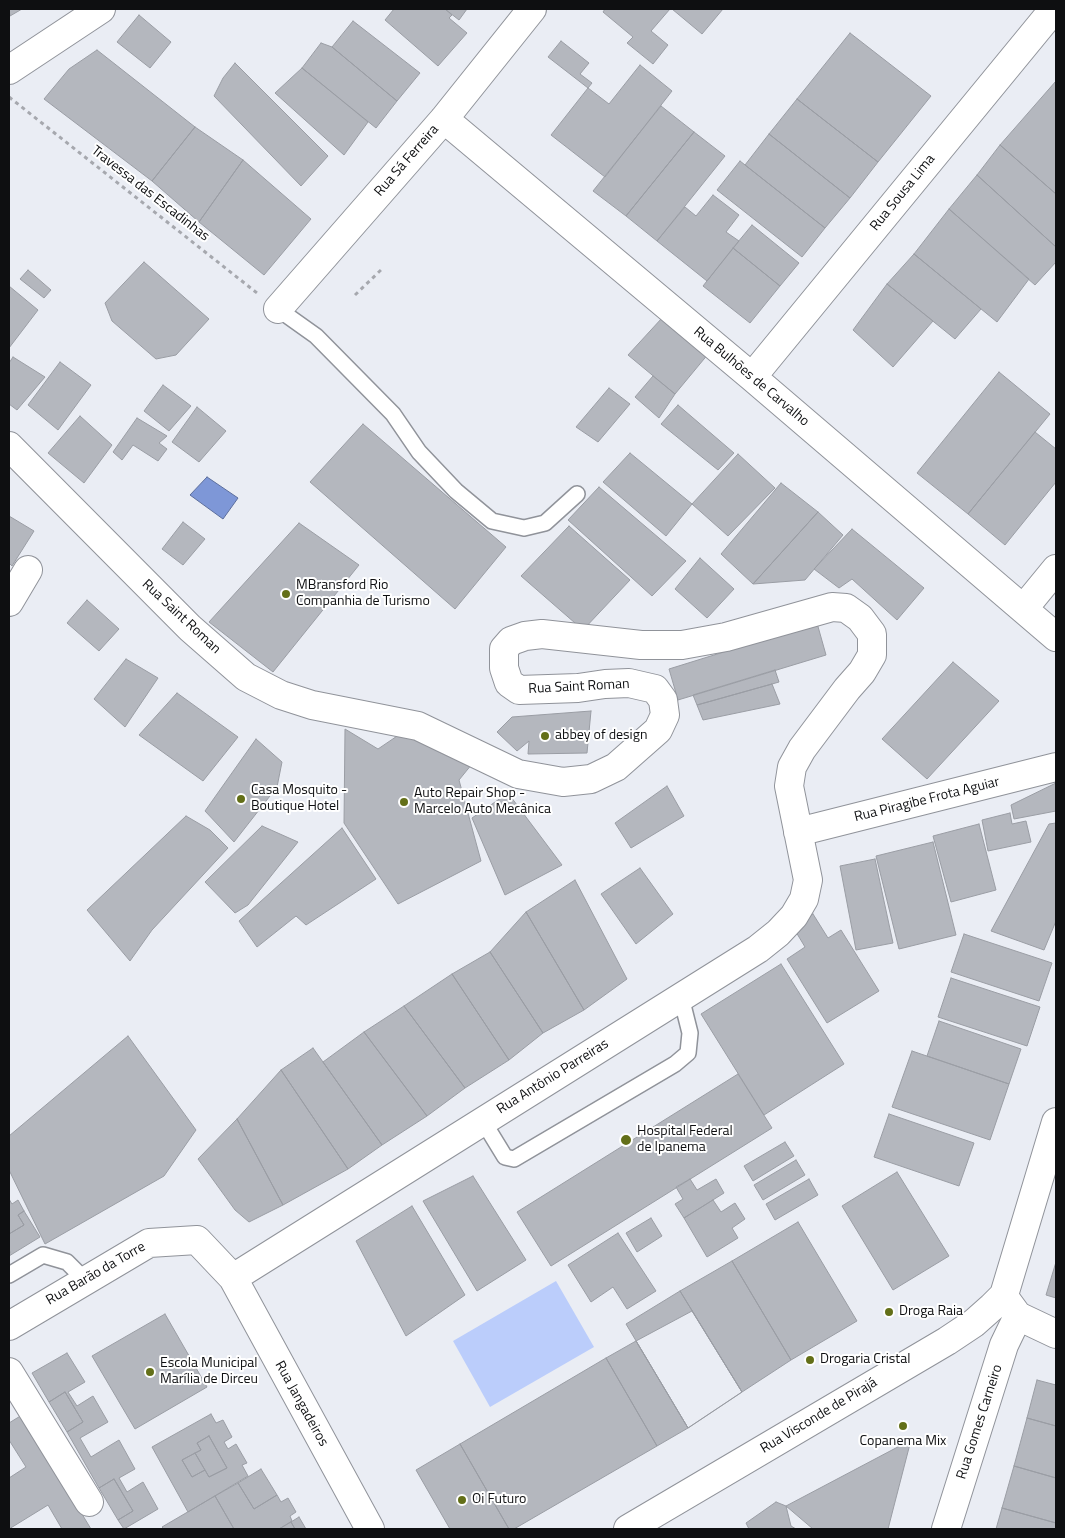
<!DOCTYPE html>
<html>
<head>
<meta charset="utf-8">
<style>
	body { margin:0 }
	#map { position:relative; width:1065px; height:1538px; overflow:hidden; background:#eaedf4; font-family:"Titillium Web",sans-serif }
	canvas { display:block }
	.frame { position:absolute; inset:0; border:10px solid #0e0f11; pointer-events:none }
</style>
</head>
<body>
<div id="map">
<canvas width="1065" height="1538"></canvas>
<div class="frame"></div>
</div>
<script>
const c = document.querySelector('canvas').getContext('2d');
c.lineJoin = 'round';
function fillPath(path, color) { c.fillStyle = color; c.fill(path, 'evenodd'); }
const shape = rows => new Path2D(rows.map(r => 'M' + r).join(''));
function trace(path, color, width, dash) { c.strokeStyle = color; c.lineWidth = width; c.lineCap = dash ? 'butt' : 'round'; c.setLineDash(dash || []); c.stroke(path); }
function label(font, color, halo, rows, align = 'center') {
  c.font = font + ' "Titillium Web",sans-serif'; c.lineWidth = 4; c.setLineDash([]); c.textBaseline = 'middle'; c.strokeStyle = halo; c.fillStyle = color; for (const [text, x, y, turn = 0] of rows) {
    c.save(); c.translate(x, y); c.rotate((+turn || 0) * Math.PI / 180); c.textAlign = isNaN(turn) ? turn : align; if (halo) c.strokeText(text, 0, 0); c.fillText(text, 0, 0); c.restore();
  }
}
const green = shape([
	[556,1281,594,1347,490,1407,453,1341]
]);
const water = shape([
	[207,477,238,498,223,519,190,495,207,477]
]);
const building = shape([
	[9,9,22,9,10,16,9,9],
	[394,9,445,9,452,15,449,18,467,33,438,66,385,20,394,9],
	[445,9,467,9,459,20,445,9],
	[605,9,670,9,651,31,668,45,653,64,627,43,633,37,603,12,605,9],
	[672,9,723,9,702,34,672,9],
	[139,15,171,42,150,68,117,42,139,15],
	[353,21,420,73,397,101,332,47,353,21],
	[850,33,931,96,878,162,797,99,850,33],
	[561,41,589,63,580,74,592,83,588,88,548,57,561,41],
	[321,43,332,47,397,101,376,128,302,68,321,43],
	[97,50,195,127,152,181,44,99,69,69,97,50],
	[235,63,328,156,301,186,214,96,223,78,235,63],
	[640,65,672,91,605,177,551,135,588,88,609,104,640,65],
	[302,68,368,122,344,155,275,93,302,68],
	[1056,81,1056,194,1000,145,1056,81],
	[797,99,878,162,850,198,769,134,797,99],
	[661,106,694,132,626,216,593,191,661,106],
	[195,127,243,160,199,222,152,181,195,127],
	[694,132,725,156,657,241,626,216,694,132],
	[769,134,850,198,825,228,745,165,769,134],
	[1000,145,1056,194,1056,247,977,175,1000,145],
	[243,160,311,219,264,275,199,222,243,160],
	[740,161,825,228,802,257,717,190,740,161],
	[977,175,1056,247,1056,262,1035,285,949,209,977,175],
	[713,195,739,215,726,232,739,241,707,281,657,241,685,207,696,216,713,195],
	[949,209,1029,279,997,322,914,254,949,209],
	[752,225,799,263,780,286,733,248,752,225],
	[733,248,780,286,750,323,703,286,733,248],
	[914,254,981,309,955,339,887,284,914,254],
	[144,262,209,319,176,355,156,359,112,321,105,303,144,262],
	[28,270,51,290,44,298,20,279,28,270],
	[887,284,933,321,893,367,853,330,887,284],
	[9,286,38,310,9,348,9,286],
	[662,318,709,353,675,394,628,355,662,318],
	[13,357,45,377,17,410,9,404,9,363,13,357],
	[60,362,91,385,58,430,28,405,60,362],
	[999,372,1050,414,968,514,917,473,999,372],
	[653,376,675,394,659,418,635,397,653,376],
	[163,385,191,406,169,431,144,411,163,385],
	[609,388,630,404,598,442,576,427,609,388],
	[678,405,734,453,718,470,661,424,678,405],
	[197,407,226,431,199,462,172,442,197,407],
	[80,416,112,445,84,483,48,453,80,416],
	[137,418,167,436,159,443,167,449,158,461,133,445,122,460,113,452,137,418],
	[363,424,506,547,455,609,310,482,363,424],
	[1035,432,1056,449,1056,482,1005,545,968,514,1035,432],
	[630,453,692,504,666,536,603,482,630,453],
	[738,454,775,488,728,536,692,504,738,454],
	[781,483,818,512,753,584,721,554,781,483],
	[599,487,686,561,652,596,568,520,599,487],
	[818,512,843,535,805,580,753,584,818,512],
	[9,516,34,531,12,566,9,563,9,516],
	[183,522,205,539,183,565,162,549,183,522],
	[299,523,359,565,273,672,209,622,299,523],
	[569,526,630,580,583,630,521,576,569,526],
	[852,529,924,588,897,620,852,579,839,588,814,569,852,529],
	[700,558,734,589,707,618,675,589,700,558],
	[87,600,119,629,99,651,67,623,87,600],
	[817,623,826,655,678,700,669,669,817,623],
	[126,659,158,678,125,727,94,699,126,659],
	[953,662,999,701,927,779,882,739,953,662],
	[775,670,779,682,772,684,697,705,693,695,775,670],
	[772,684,780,704,703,720,697,705,772,684],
	[177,693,238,737,203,781,139,735,177,693],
	[591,711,587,753,528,754,529,741,517,751,497,732,512,717,591,711],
	[409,728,472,764,459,780,481,861,398,904,344,823,345,729,378,749,409,728],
	[256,739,282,762,277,787,234,842,205,811,256,739],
	[1056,783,1056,811,1014,819,1011,805,1056,783],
	[667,786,684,816,631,848,615,823,667,786],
	[508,793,562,865,505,895,472,818,508,793],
	[1010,813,1012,824,1026,821,1031,842,988,851,982,820,1010,813],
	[186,816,210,830,228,848,152,930,130,961,87,910,186,816],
	[1056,823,1056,921,1044,950,991,931,1049,824,1056,823],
	[979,824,996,890,951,902,933,836,979,824],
	[262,826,298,842,248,905,235,913,205,882,262,826],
	[342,828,376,879,306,925,296,916,257,947,239,921,342,828],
	[933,842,956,935,899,949,876,856,933,842],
	[875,859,893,943,856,950,840,866,875,859],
	[640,868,673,914,636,944,601,894,640,868],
	[575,880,627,979,584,1010,526,912,575,880],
	[526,912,584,1010,543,1033,490,952,526,912],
	[813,914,828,938,841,930,879,991,827,1023,787,959,805,947,793,927,813,914],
	[964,934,1052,963,1039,1001,951,972,964,934],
	[490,952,543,1033,509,1060,452,974,490,952],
	[781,964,844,1064,764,1115,701,1014,781,964],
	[452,974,509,1060,465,1088,404,1006,452,974],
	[951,978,1040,1007,1027,1046,938,1017,951,978],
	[404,1006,465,1088,427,1116,364,1032,404,1006],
	[939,1021,1021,1049,1009,1084,927,1056,939,1021],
	[364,1032,427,1116,382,1145,323,1062,364,1032],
	[128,1036,196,1130,164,1176,45,1244,9,1170,9,1136,128,1036],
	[313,1048,382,1145,348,1169,281,1070,313,1048],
	[912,1051,1009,1084,990,1140,892,1107,912,1051],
	[281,1070,348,1169,283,1205,237,1119,281,1070],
	[738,1074,772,1128,551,1266,517,1212,738,1074],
	[889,1114,974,1143,959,1186,874,1157,889,1114],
	[237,1119,283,1205,249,1222,235,1210,198,1159,237,1119],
	[785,1142,794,1156,753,1181,744,1166,785,1142],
	[796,1160,805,1175,763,1200,754,1185,796,1160],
	[897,1172,949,1256,893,1290,842,1206,897,1172],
	[473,1176,526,1260,477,1291,423,1201,473,1176],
	[690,1179,697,1190,716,1179,724,1193,684,1218,675,1204,683,1199,676,1187,690,1179],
	[809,1179,818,1195,775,1220,766,1204,809,1179],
	[9,1199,12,1204,18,1200,24,1211,18,1215,24,1225,9,1234,9,1199],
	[713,1200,721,1212,735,1203,745,1219,732,1228,738,1238,707,1257,684,1218,713,1200],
	[412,1206,465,1295,406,1336,356,1241,412,1206],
	[24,1211,40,1237,9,1256,10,1252,9,1250,9,1234,24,1225,18,1215,24,1211],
	[651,1218,662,1236,637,1252,626,1233,651,1218],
	[798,1222,857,1321,791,1360,732,1261,798,1222],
	[618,1233,656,1291,627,1309,613,1287,591,1302,568,1265,618,1233],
	[732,1261,791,1360,742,1392,680,1291,732,1261],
	[1056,1262,1056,1298,1046,1295,1056,1262],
	[680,1291,742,1392,688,1428,626,1324,680,1291],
	[692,1311,742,1392,688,1428,636,1341,692,1311],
	[165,1314,207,1387,135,1429,92,1356,165,1314],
	[636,1341,688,1428,657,1446,606,1358,636,1341],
	[67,1353,85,1382,68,1392,77,1406,93,1396,108,1422,80,1438,91,1457,119,1440,135,1469,119,1478,127,1492,143,1482,158,1509,124,1529,118,1520,133,1511,114,1479,99,1488,67,1432,83,1422,65,1392,49,1402,32,1373,67,1353],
	[606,1358,657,1446,514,1529,509,1529,460,1444,606,1358],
	[1037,1380,1056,1385,1056,1426,1027,1418,1037,1380],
	[65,1392,83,1422,67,1432,49,1402,65,1392],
	[211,1414,216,1423,223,1420,232,1437,224,1442,228,1449,236,1444,247,1463,242,1465,248,1476,188,1512,152,1447,211,1414],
	[209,1436,227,1468,209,1477,205,1470,192,1477,182,1460,201,1450,197,1443,209,1436],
	[22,1415,91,1529,62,1529,48,1505,9,1529,9,1478,26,1467,9,1440,9,1423,22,1415],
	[1027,1418,1056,1426,1056,1478,1014,1466,1027,1418],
	[209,1436,227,1468,209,1477,195,1453,201,1450,197,1443,209,1436],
	[911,1440,888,1529,813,1529,786,1506,911,1440],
	[460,1444,509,1529,450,1529,416,1470,460,1444],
	[195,1453,205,1470,192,1477,182,1460,195,1453],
	[1014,1466,1056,1478,1056,1523,1002,1508,1014,1466],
	[261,1469,277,1495,254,1509,238,1483,261,1469],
	[114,1479,133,1511,118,1520,99,1488,114,1479],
	[238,1483,254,1509,277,1495,281,1502,288,1498,296,1512,290,1516,292,1521,279,1529,234,1529,215,1496,238,1483],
	[215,1496,234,1529,164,1529,162,1527,215,1496],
	[776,1502,786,1506,791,1526,796,1529,749,1529,746,1523,776,1502],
	[1002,1508,1056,1523,1056,1529,996,1529,1002,1508],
	[299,1517,306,1529,295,1529,291,1522,299,1517],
	[291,1522,295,1529,279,1529,291,1522]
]);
const path = shape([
	[9,97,257,293],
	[355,295,383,268]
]);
const service = shape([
	[278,309,316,336,393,414,419,452,456,491,492,521,524,528,545,523,577,494],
	[483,1121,505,1157,514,1159,675,1064,688,1053,690,1033,681,997],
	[9,1275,43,1255,67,1262,85,1280]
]);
const minor = shape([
	[9,70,101,9],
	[444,119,752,377,1056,637],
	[278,309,444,119,532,9],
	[752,377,1054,9],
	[9,446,190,628,246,677,281,695,312,705,418,726,518,774,563,782,591,779,616,767,658,730,665,715,663,700,655,689,629,683,605,684,578,688,519,690,509,683,504,668,504,649,511,641,525,636,542,634,641,645,682,645,726,637,832,607,846,608,860,618,872,634,872,655,862,672,847,689,802,749,792,767,789,786,808,880,804,899,794,916,778,933,758,949,233,1278],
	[9,602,28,570],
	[1024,608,1056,569],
	[798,832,1056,767],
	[1007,1301,1018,1316,1056,1334],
	[9,1326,149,1243,197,1240,233,1278,370,1529],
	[9,1372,89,1502],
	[946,1529,1004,1345,1018,1316]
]);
const secondary = shape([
	[628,1529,947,1341,974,1323,992,1307,1004,1295,1056,1122]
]);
const markers = [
	[286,594,5,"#636f18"],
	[545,736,5,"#636f18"],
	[241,799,5,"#636f18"],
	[404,802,5,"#636f18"],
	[626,1140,6,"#636f18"],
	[889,1312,5,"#636f18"],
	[810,1360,5,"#636f18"],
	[150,1372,5,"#636f18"],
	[903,1426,5,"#636f18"],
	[462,1500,5,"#636f18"]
];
const streetNames = [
	["Rua Sá Ferreira",407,161,-49],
	["Rua Sousa Lima",903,193,-51],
	["Travessa das Escadinhas",150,194,38],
	["Rua Bulhões de Carvalho",751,377,40],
	["Rua Saint Roman",181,617,43],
	["Rua Saint Roman",579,687,-3],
	["Rua Piragibe Frota Aguiar",927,800,-14],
	["Rua Antônio Parreiras",553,1077,-32],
	["Rua Barão da Torre",96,1274,-30],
	["Rua Jangadeiros",301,1404,61],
	["Rua Visconde de Pirajá",819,1416,-31],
	["Rua Gomes Carneiro",980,1422,-72]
];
const poiNames = [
	["MBransford Rio",296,586],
	["Companhia de Turismo",296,602],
	["abbey of design",555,736],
	["Casa Mosquito -",251,791],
	["Boutique Hotel",251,807],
	["Auto Repair Shop -",414,794],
	["Marcelo Auto Mecânica",414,810],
	["Hospital Federal",637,1132],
	["de Ipanema",637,1148],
	["Droga Raia",899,1312],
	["Drogaria Cristal",820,1360],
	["Escola Municipal",160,1364],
	["Marília de Dirceu",160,1380],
	["Copanema Mix",903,1442,"center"],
	["Oi Futuro",472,1500]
];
fillPath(green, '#bbcdfb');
fillPath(water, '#7e97d7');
trace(water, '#5c6e9c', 1);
fillPath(building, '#b4b7be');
trace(building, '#9a9da4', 1);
trace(service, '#90939a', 18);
trace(minor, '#90939a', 30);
trace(secondary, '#90939a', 30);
trace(path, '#a6a8ae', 3, [4, 4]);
trace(service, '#fff', 15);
trace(minor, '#fff', 28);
trace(secondary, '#fff', 28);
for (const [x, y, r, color] of markers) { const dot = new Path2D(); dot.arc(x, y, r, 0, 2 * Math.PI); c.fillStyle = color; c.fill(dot); trace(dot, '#fff', 2); }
label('14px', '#0e0f11', '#fff', streetNames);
label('14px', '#0e0f11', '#fff', poiNames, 'left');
</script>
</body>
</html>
